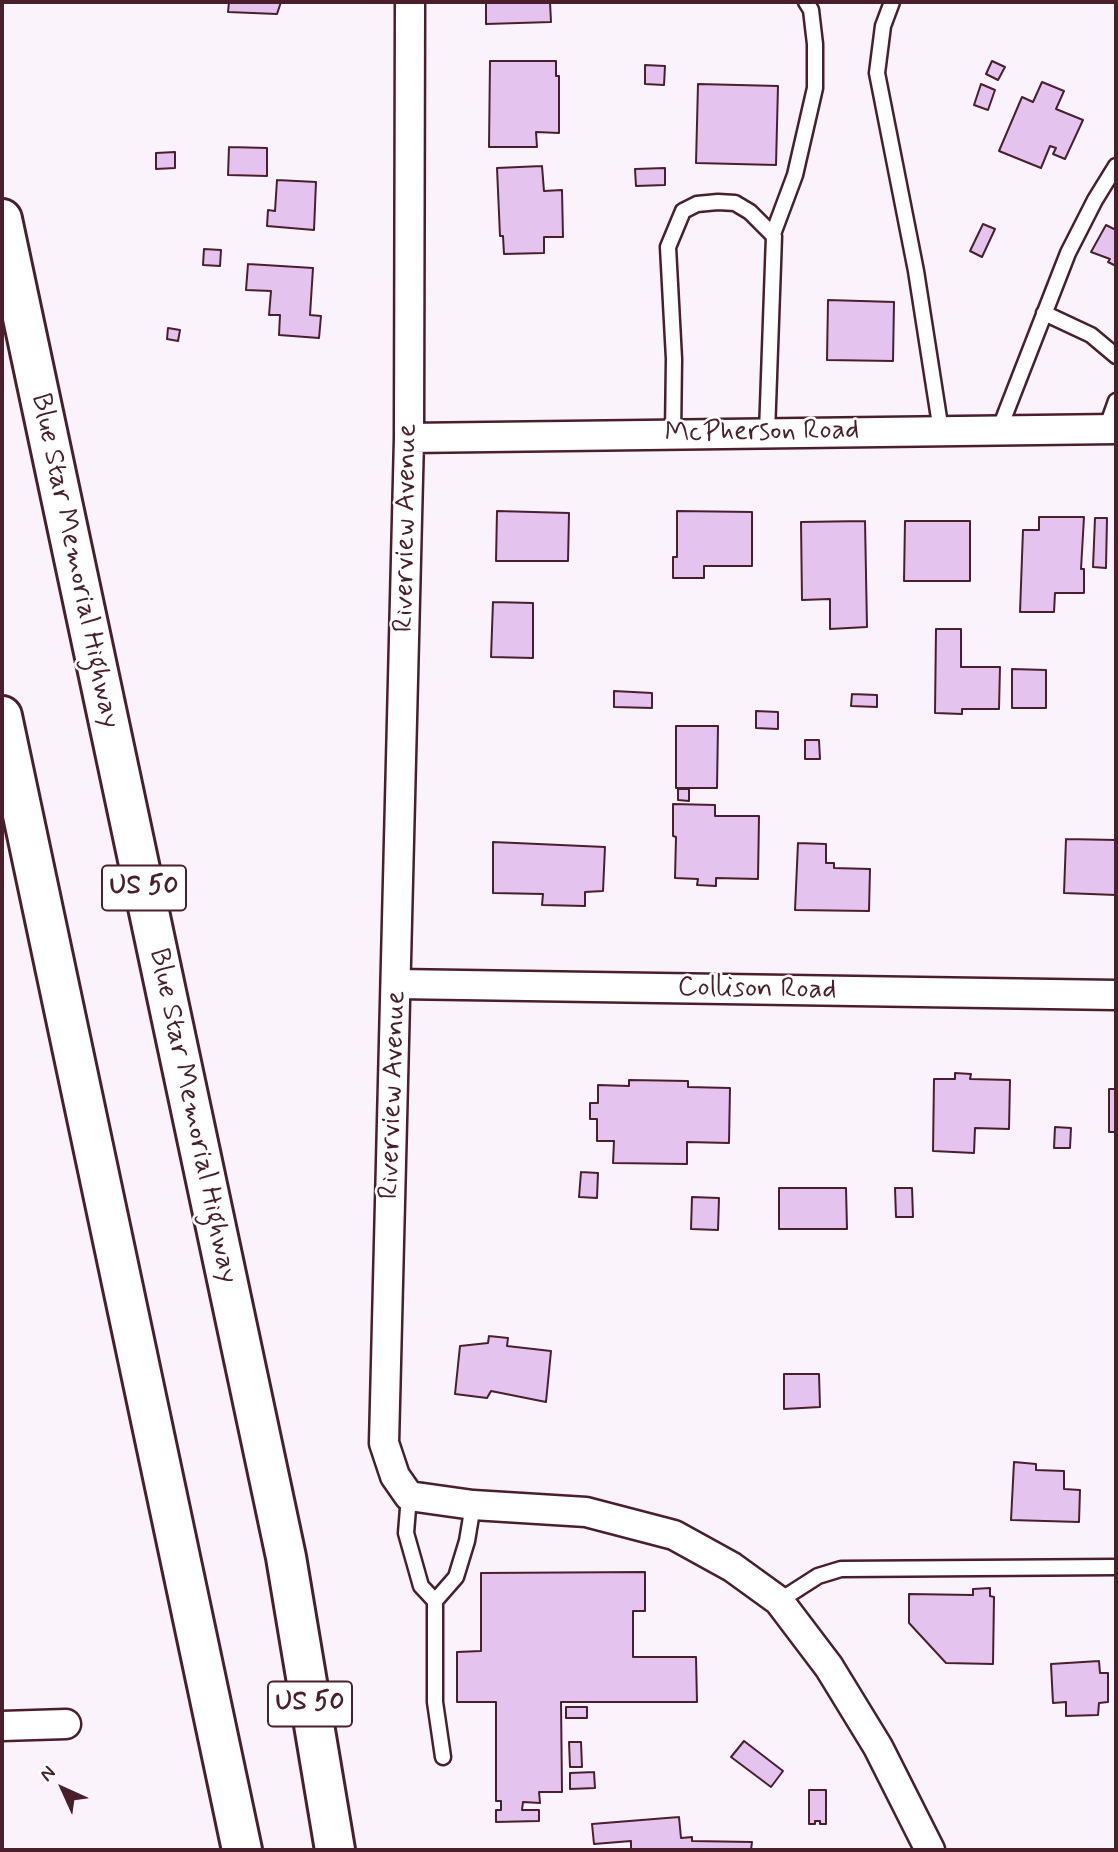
<!DOCTYPE html>
<html>
<head>
<meta charset="utf-8">
<style>
	body { margin:0 }
	#map { position:relative; width:1118px; height:1852px; overflow:hidden; background:#faf3fc; font-family:Mynerve,sans-serif }
	canvas { display:block }
	.frame { position:absolute; inset:0; border:4px solid #4a1f2b; pointer-events:none }
	.north { position:absolute; left:28px; top:1754px; width:70px; height:70px; -webkit-text-stroke:5px #fff; paint-order:stroke; rotate:315deg; font-size:19px; font-weight:700; line-height:28px; text-align:center; color:#4a1f2b }
	.north::after { content:''; display:block; margin:auto; width:24px; height:32px; background:#4a1f2b; clip-path:polygon(50% 0,100% 100%,50% 72%,0 100%) }
</style>
</head>
<body>
<div id="map">
<canvas width="1118" height="1852"></canvas>
<div class="frame"></div>
<div class="north">N</div>
</div>
<script>
const c = document.querySelector('canvas').getContext('2d');
c.lineJoin = 'round';
function fillPath(path, color) { c.fillStyle = color; c.fill(path, 'evenodd'); }
const shape = rows => new Path2D(rows.map(r => 'M' + r).join(''));
function trace(path, color, width, dash) { c.strokeStyle = color; c.lineWidth = width; c.lineCap = dash ? 'butt' : 'round'; c.setLineDash(dash || []); c.stroke(path); }
function label(font, color, halo, rows, align = 'center') {
  c.font = font + ' Mynerve,sans-serif'; c.lineWidth = 5; c.setLineDash([]); c.textBaseline = 'middle'; c.strokeStyle = halo; c.fillStyle = color; for (const [text, x, y, turn = 0] of rows) {
    c.save(); c.translate(x, y); c.rotate((+turn || 0) * Math.PI / 180); c.textAlign = isNaN(turn) ? turn : align; if (halo) c.strokeText(text, 0, 0); c.fillText(text, 0, 0); c.restore();
  }
}
const building = shape([
	[229,2,281,2,277,14,228,12,229,2],
	[486,2,550,2,551,22,486,24,486,2],
	[490,61,556,61,556,76,559,76,559,133,536,132,537,147,489,147,490,61],
	[992,61,1005,67,998,80,986,74,992,61],
	[645,65,665,66,664,85,645,84,645,65],
	[1042,82,1064,91,1056,109,1083,120,1065,159,1053,154,1056,148,1050,146,1041,168,999,151,1022,97,1033,102,1042,82],
	[698,84,778,86,776,165,696,163,698,84],
	[981,84,995,90,988,110,974,105,981,84],
	[229,147,267,148,267,176,228,175,229,147],
	[175,152,175,168,156,169,156,153,175,152],
	[542,166,544,191,562,190,563,237,544,237,544,253,504,254,503,236,500,236,497,168,542,166],
	[665,168,665,185,636,186,635,169,665,168],
	[277,180,316,182,314,230,267,226,268,210,275,211,277,180],
	[983,224,995,229,982,257,970,251,983,224],
	[1106,225,1116,230,1116,266,1108,262,1110,259,1091,252,1106,225],
	[204,249,221,250,220,266,203,265,204,249],
	[248,264,313,268,310,315,321,316,319,338,279,335,280,315,269,315,271,291,246,290,248,264],
	[828,300,894,302,893,361,827,360,828,300],
	[168,328,180,330,178,341,167,339,168,328],
	[497,511,569,513,568,561,496,561,497,511],
	[677,511,752,512,752,566,704,566,704,578,673,578,673,557,677,557,677,511],
	[1039,517,1084,517,1081,569,1084,569,1084,593,1055,593,1054,612,1020,612,1023,530,1039,530,1039,517],
	[1095,518,1107,518,1106,568,1093,567,1095,518],
	[865,521,867,627,830,629,830,599,802,600,801,522,865,521],
	[905,521,970,521,970,581,904,581,905,521],
	[493,602,533,603,533,658,491,657,493,602],
	[936,629,961,629,961,667,1000,667,999,709,962,709,962,714,935,713,936,629],
	[1012,669,1046,670,1046,708,1012,708,1012,669],
	[614,691,652,693,652,708,614,707,614,691],
	[852,694,877,695,877,707,851,706,852,694],
	[756,711,778,712,778,729,756,728,756,711],
	[676,726,718,726,717,788,676,788,676,726],
	[805,740,819,740,820,759,805,759,805,740],
	[678,789,689,789,689,801,678,800,678,789],
	[673,804,715,805,715,816,759,816,758,879,716,878,716,886,697,885,698,879,675,878,676,837,673,836,673,804],
	[1066,839,1116,840,1116,895,1064,893,1066,839],
	[493,842,605,847,603,891,585,892,585,906,542,905,543,894,493,893,493,842],
	[798,843,826,844,826,863,834,863,834,868,870,869,869,911,795,910,798,843],
	[955,1073,971,1074,970,1079,1010,1080,1009,1129,975,1128,974,1153,933,1151,934,1079,955,1079,955,1073],
	[629,1080,688,1081,688,1087,730,1088,729,1143,687,1142,687,1164,613,1163,614,1141,597,1141,597,1119,590,1119,590,1103,598,1103,598,1085,629,1086,629,1080],
	[1109,1089,1116,1089,1116,1132,1109,1132,1109,1089],
	[1055,1127,1071,1128,1070,1148,1054,1148,1055,1127],
	[581,1172,598,1173,597,1198,579,1197,581,1172],
	[779,1188,846,1188,847,1229,779,1229,779,1188],
	[895,1188,912,1188,913,1217,896,1217,895,1188],
	[692,1197,719,1198,718,1230,691,1229,692,1197],
	[489,1336,508,1338,507,1346,551,1351,546,1402,491,1391,487,1398,455,1394,460,1346,488,1343,489,1336],
	[784,1374,819,1374,820,1407,784,1409,784,1374],
	[1014,1462,1036,1464,1036,1470,1064,1471,1064,1489,1080,1490,1079,1522,1011,1520,1014,1462],
	[645,1572,645,1611,633,1611,633,1657,696,1657,697,1702,561,1702,562,1792,539,1792,540,1803,523,1802,522,1810,539,1810,539,1821,496,1822,496,1810,501,1810,501,1801,496,1801,496,1702,457,1702,457,1652,481,1651,481,1573,645,1572],
	[990,1588,990,1596,994,1597,993,1664,946,1663,909,1623,909,1594,973,1595,973,1589,990,1588],
	[1099,1661,1100,1673,1108,1673,1108,1702,1099,1703,1098,1715,1066,1716,1066,1702,1053,1703,1051,1664,1099,1661],
	[566,1707,587,1707,587,1718,566,1718,566,1707],
	[744,1741,783,1771,771,1787,731,1757,744,1741],
	[569,1742,581,1742,582,1767,570,1767,569,1742],
	[594,1772,595,1788,570,1789,570,1773,594,1772],
	[809,1790,826,1790,826,1824,820,1824,820,1821,815,1821,815,1824,809,1824,809,1790],
	[679,1817,681,1838,692,1837,692,1841,752,1842,751,1850,631,1850,631,1841,594,1844,592,1824,679,1817]
]);
const service = shape([
	[892,2,883,26,877,73,916,271,941,431],
	[773,234,795,175,815,88,815,44,811,10,806,2],
	[1044,313,1091,335,1116,356],
	[1106,429,1116,401],
	[999,430,1068,253,1095,200,1116,166],
	[673,434,674,359,668,247,683,211,697,204,718,202,735,203,750,212,774,236,767,433],
	[409,1496,406,1533,421,1586,435,1601],
	[779,1601,818,1576,841,1569,1116,1567],
	[443,1757,435,1702,435,1601,456,1577,467,1541,473,1505]
]);
const minor = shape([
	[410,2,409,438,384,1443,395,1476,409,1496,473,1505,586,1512,674,1535,732,1567,779,1601,829,1667,878,1747,930,1850],
	[409,438,1116,429],
	[397,984,1116,995],
	[2,1726,66,1724]
]);
const motorway = shape([
	[2,219,286,1557,335,1850],
	[2,716,242,1850]
]);
const shields = [
	[144,888,84],
	[310,1704,84]
];
const shieldNames = [
	["US 50",144,888],
	["US 50",310,1704]
];
const streetNames = [
	["McPherson Road",762,433,-1],
	["Riverview Avenue",407,528,-89],
	["Blue Star Memorial Highway",74,561,78],
	["Collison Road",757,990,1],
	["Riverview Avenue",394,1095,-88],
	["Blue Star Memorial Highway",192,1116,78]
];
fillPath(building, '#e5c3ef');
trace(building, '#4a1f2b', 2);
trace(service, '#4a1f2b', 19);
trace(minor, '#4a1f2b', 33);
trace(motorway, '#4a1f2b', 44);
trace(service, '#fff', 14);
trace(minor, '#fff', 28);
trace(motorway, '#fff', 38);
for (const [x, y, w] of shields) { const box = new Path2D(); box.roundRect(x - w / 2, y - 22.5, w, 45, 5); c.fillStyle = '#fff'; c.fill(box); trace(box, '#4a1f2b', 2); }
label('bold 26px', '#4a1f2b', null, shieldNames);
label('28px', '#4a1f2b', '#fff', streetNames);
</script>
</body>
</html>
